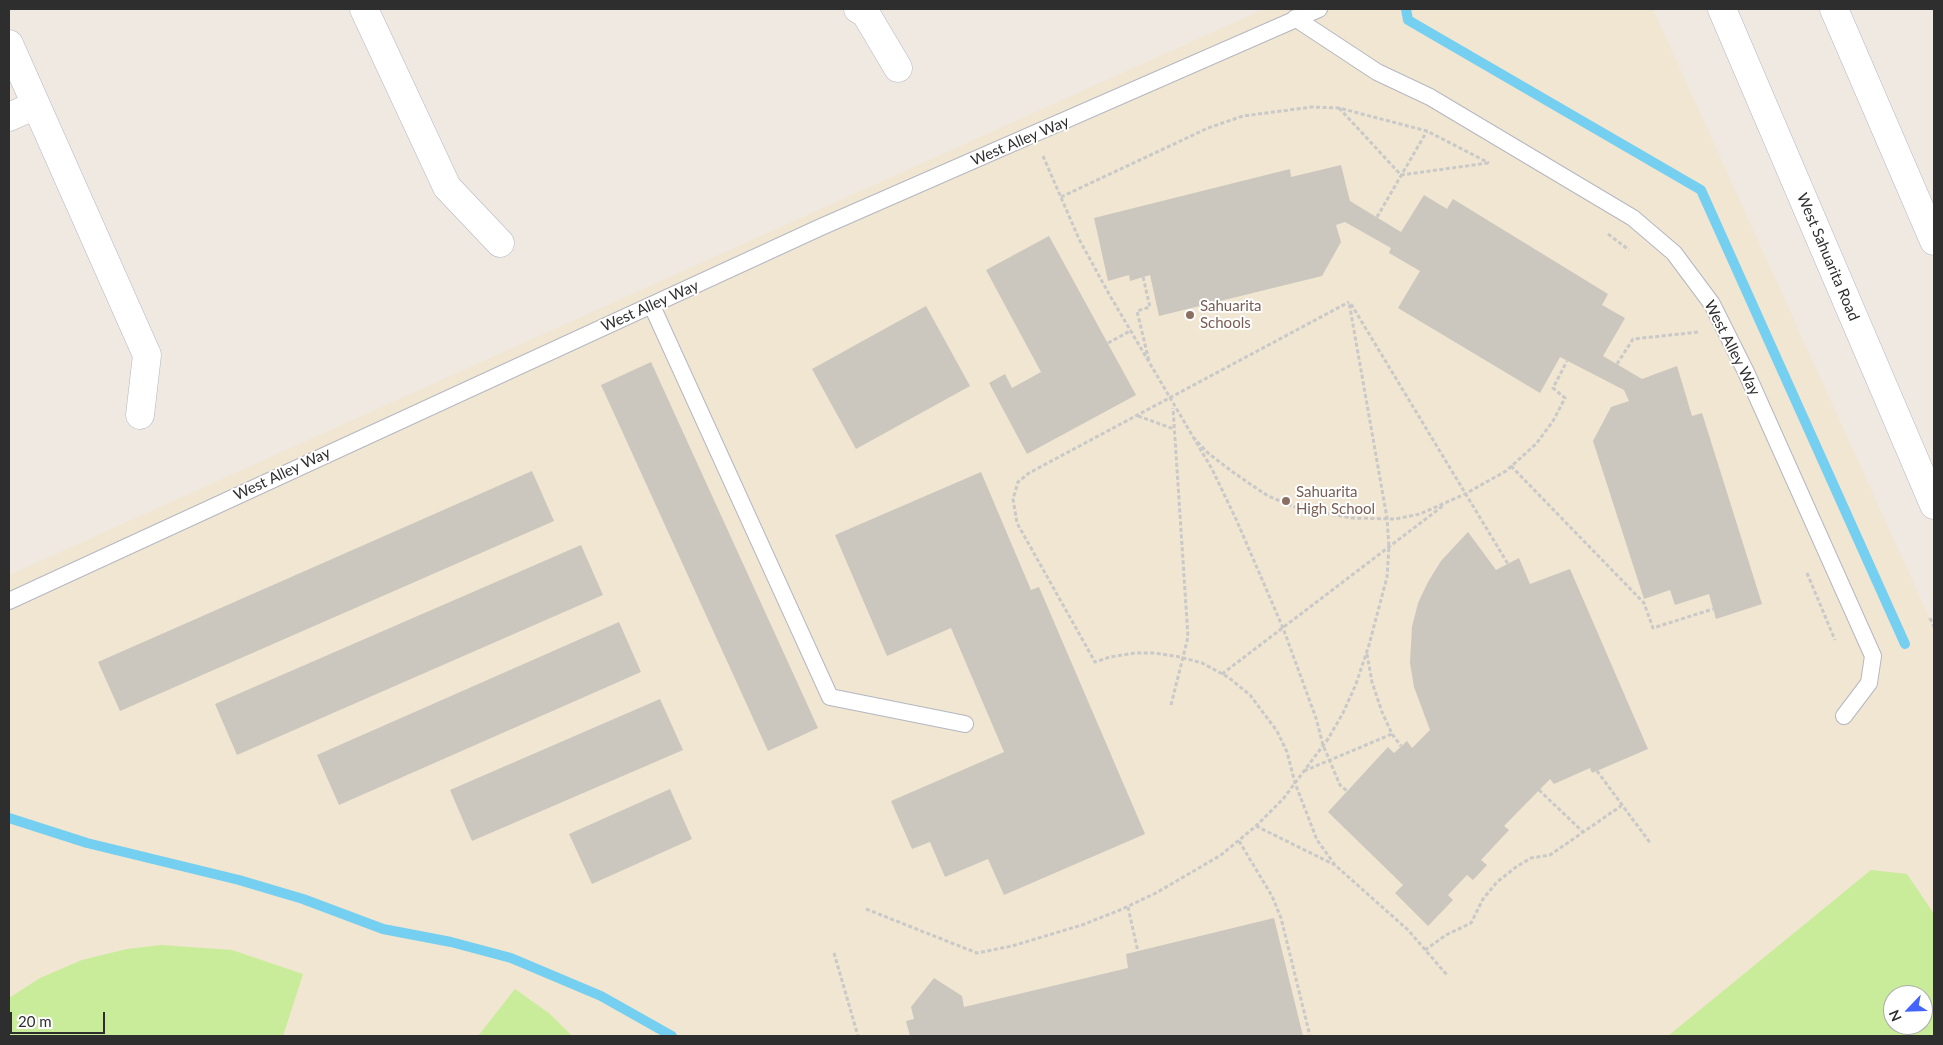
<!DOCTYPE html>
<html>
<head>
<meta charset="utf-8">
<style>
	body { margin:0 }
	#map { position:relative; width:1943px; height:1045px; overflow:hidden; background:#efe9e1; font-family:Lato,sans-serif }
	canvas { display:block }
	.frame { position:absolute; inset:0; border:10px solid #2e2e2e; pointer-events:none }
	.north { position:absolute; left:1883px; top:985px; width:50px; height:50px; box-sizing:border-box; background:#fff; border:1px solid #ababab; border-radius:50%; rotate:246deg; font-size:14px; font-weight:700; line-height:20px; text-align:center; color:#2e2e2e }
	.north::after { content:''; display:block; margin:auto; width:18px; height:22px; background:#4264fb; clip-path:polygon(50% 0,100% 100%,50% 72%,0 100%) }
	.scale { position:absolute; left:10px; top:1012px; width:95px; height:22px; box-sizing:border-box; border:2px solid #2e2e2e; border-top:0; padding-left:6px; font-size:15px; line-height:18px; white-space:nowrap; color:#2e2e2e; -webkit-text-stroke:4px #fff; paint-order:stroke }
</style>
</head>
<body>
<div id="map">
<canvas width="1943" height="1045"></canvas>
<div class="frame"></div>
<div class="north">N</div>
<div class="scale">20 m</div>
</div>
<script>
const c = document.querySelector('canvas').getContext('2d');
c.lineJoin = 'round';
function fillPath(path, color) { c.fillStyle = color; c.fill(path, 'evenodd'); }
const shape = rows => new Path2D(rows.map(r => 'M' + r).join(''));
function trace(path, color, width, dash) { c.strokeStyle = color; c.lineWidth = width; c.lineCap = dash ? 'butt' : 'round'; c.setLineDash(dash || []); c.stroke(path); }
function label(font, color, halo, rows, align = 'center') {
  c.font = font + ' Lato,sans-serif'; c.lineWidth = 4; c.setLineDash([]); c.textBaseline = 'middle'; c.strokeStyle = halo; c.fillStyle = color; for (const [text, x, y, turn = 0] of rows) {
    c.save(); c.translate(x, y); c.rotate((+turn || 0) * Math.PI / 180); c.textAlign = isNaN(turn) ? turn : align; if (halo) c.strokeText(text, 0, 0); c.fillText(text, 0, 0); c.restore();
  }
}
const education = shape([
	[1264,9,1653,9,1934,628,1934,1036,9,1036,9,575],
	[1893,995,1923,995,1923,1025,1893,1025]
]);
const pitch = shape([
	[1871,870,1907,874,1934,914,1934,1036,1668,1036],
	[1893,995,1923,995,1923,1025,1893,1025],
	[161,945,232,950,303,974,283,1036,9,1036,9,998,40,978,82,960,127,949],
	[515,989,550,1014,572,1036,478,1036]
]);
const stream = shape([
	[1406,9,1408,20,1701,190,1905,644],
	[9,818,87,843,239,880,303,899,383,929,451,942,511,958,601,996,672,1036]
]);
const building = shape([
	[1341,165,1350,201,1401,232,1424,195,1447,209,1453,199,1608,294,1602,305,1625,318,1603,356,1642,379,1677,366,1692,416,1702,413,1762,604,1716,619,1709,594,1675,605,1670,590,1644,599,1593,441,1611,407,1629,401,1624,390,1560,357,1540,393,1398,308,1420,271,1389,253,1391,248,1345,222,1336,225,1341,242,1322,276,1159,316,1150,275,1130,281,1129,275,1108,281,1094,218,1290,169,1291,177],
	[1049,236,1136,395,1027,454,989,383,1005,374,1012,388,1041,372,986,270],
	[926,306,970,386,856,449,812,369],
	[651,362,818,728,768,751,601,385],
	[532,471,554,521,120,711,98,662],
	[981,472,1031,590,1039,587,1145,834,1004,895,988,859,945,877,930,842,912,849,891,801,1004,752,951,628,887,656,835,535],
	[1468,532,1496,570,1519,558,1530,584,1570,569,1648,749,1592,773,1590,768,1554,784,1550,779,1504,826,1509,830,1481,860,1487,865,1473,880,1467,875,1448,895,1453,900,1428,926,1395,893,1403,885,1328,812,1388,747,1394,753,1407,741,1412,748,1430,730,1414,687,1410,663,1412,627,1418,603,1428,582,1441,561],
	[581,545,603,595,237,755,215,704],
	[619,622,641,672,339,805,317,755],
	[660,699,683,750,472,841,450,790],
	[670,789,692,839,592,884,569,834],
	[1274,918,1303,1036,910,1036,906,1021,914,1019,911,1007,934,978,962,996,964,1007,1128,968,1126,954]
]);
const path = shape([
	[1339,108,1401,175,1488,163],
	[1043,156,1079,239,1109,294,1212,469,1236,519,1283,628,1316,718,1323,745,1340,785,1347,791],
	[1061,197,1208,128,1243,116,1312,107,1339,108,1427,131,1489,163],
	[1377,217,1427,131],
	[1608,234,1629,250],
	[1143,277,1150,307,1137,311,1149,361],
	[1351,304,1508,564],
	[1108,343,1130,331],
	[1617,364,1633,339,1699,332],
	[1138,416,1174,429],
	[1193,437,1208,453,1234,473,1268,496,1300,509,1352,518,1395,519,1420,514,1465,494,1506,471,1536,444,1553,421,1565,398,1553,388,1567,361],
	[1511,466,1644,603,1653,628,1713,609],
	[1807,573,1835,640],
	[1930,618,1934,627],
	[1367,654,1372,682,1382,712,1392,734,1401,746],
	[1222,674,1444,505],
	[1171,705,1188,637,1173,408],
	[1304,771,1392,734],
	[1597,771,1651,844],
	[1539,790,1583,832],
	[1256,826,1335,865,1408,930,1447,975],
	[1239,841,1272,896,1281,918,1310,1036],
	[1335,865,1317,840,1295,783,1287,752,1277,731,1250,695,1228,677,1202,663,1180,657,1155,653,1135,653,1110,657,1095,662,1017,523,1013,499,1018,482,1029,473,1349,302],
	[1128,907,1138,952],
	[866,909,977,953,1012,946,1082,925,1120,910,1156,893,1221,855,1256,826,1283,799,1328,739,1343,713,1356,684,1369,645,1387,577,1389,547,1387,518,1349,302],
	[1425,950,1446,935,1471,923,1483,899,1497,882,1516,867,1531,858,1550,855,1621,806],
	[834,953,858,1036]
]);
const service = shape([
	[1295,18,1377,72,1430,97,1633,218,1674,253,1712,304,1746,372,1873,656,1869,683,1844,716],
	[652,306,830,697,965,724],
	[9,601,821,227,1319,9]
]);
const minor = shape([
	[364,9,447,187,500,243],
	[858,9,866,14,898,68],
	[9,44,147,355,140,415],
	[9,117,36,105]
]);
const secondary = shape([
	[1722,9,1934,505],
	[1834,9,1934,241]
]);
const markers = [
	[1190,315,5,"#8d6e63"],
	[1286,501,5,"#8d6e63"]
];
const streetNames = [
	["West Alley Way",1020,141,-23],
	["West Sahuarita Road",1828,257,67],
	["West Alley Way",650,306,-24],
	["West Alley Way",1732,348,63],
	["West Alley Way",282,474,-25]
];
const educationNames = [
	["Sahuarita",1200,306],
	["Schools",1200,323],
	["Sahuarita",1296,492],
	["High School",1296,509]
];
fillPath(education, '#f0e6d1');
fillPath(pitch, '#c9ec9a');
trace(stream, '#75cff0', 10);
fillPath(building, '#cbc7bf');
trace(service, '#b4b7c1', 18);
trace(minor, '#b4b7c1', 29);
trace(secondary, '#b4b7c1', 29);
trace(path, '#c9c9c9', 3, [4, 2.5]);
trace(service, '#fff', 16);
trace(minor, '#fff', 28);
trace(secondary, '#fff', 28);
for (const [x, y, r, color] of markers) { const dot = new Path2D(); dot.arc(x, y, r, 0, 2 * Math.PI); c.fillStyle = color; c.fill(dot); trace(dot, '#fff', 2); }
label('15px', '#2e2e2e', '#fff', streetNames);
label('15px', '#785e54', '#fff', educationNames, 'left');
</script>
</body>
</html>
